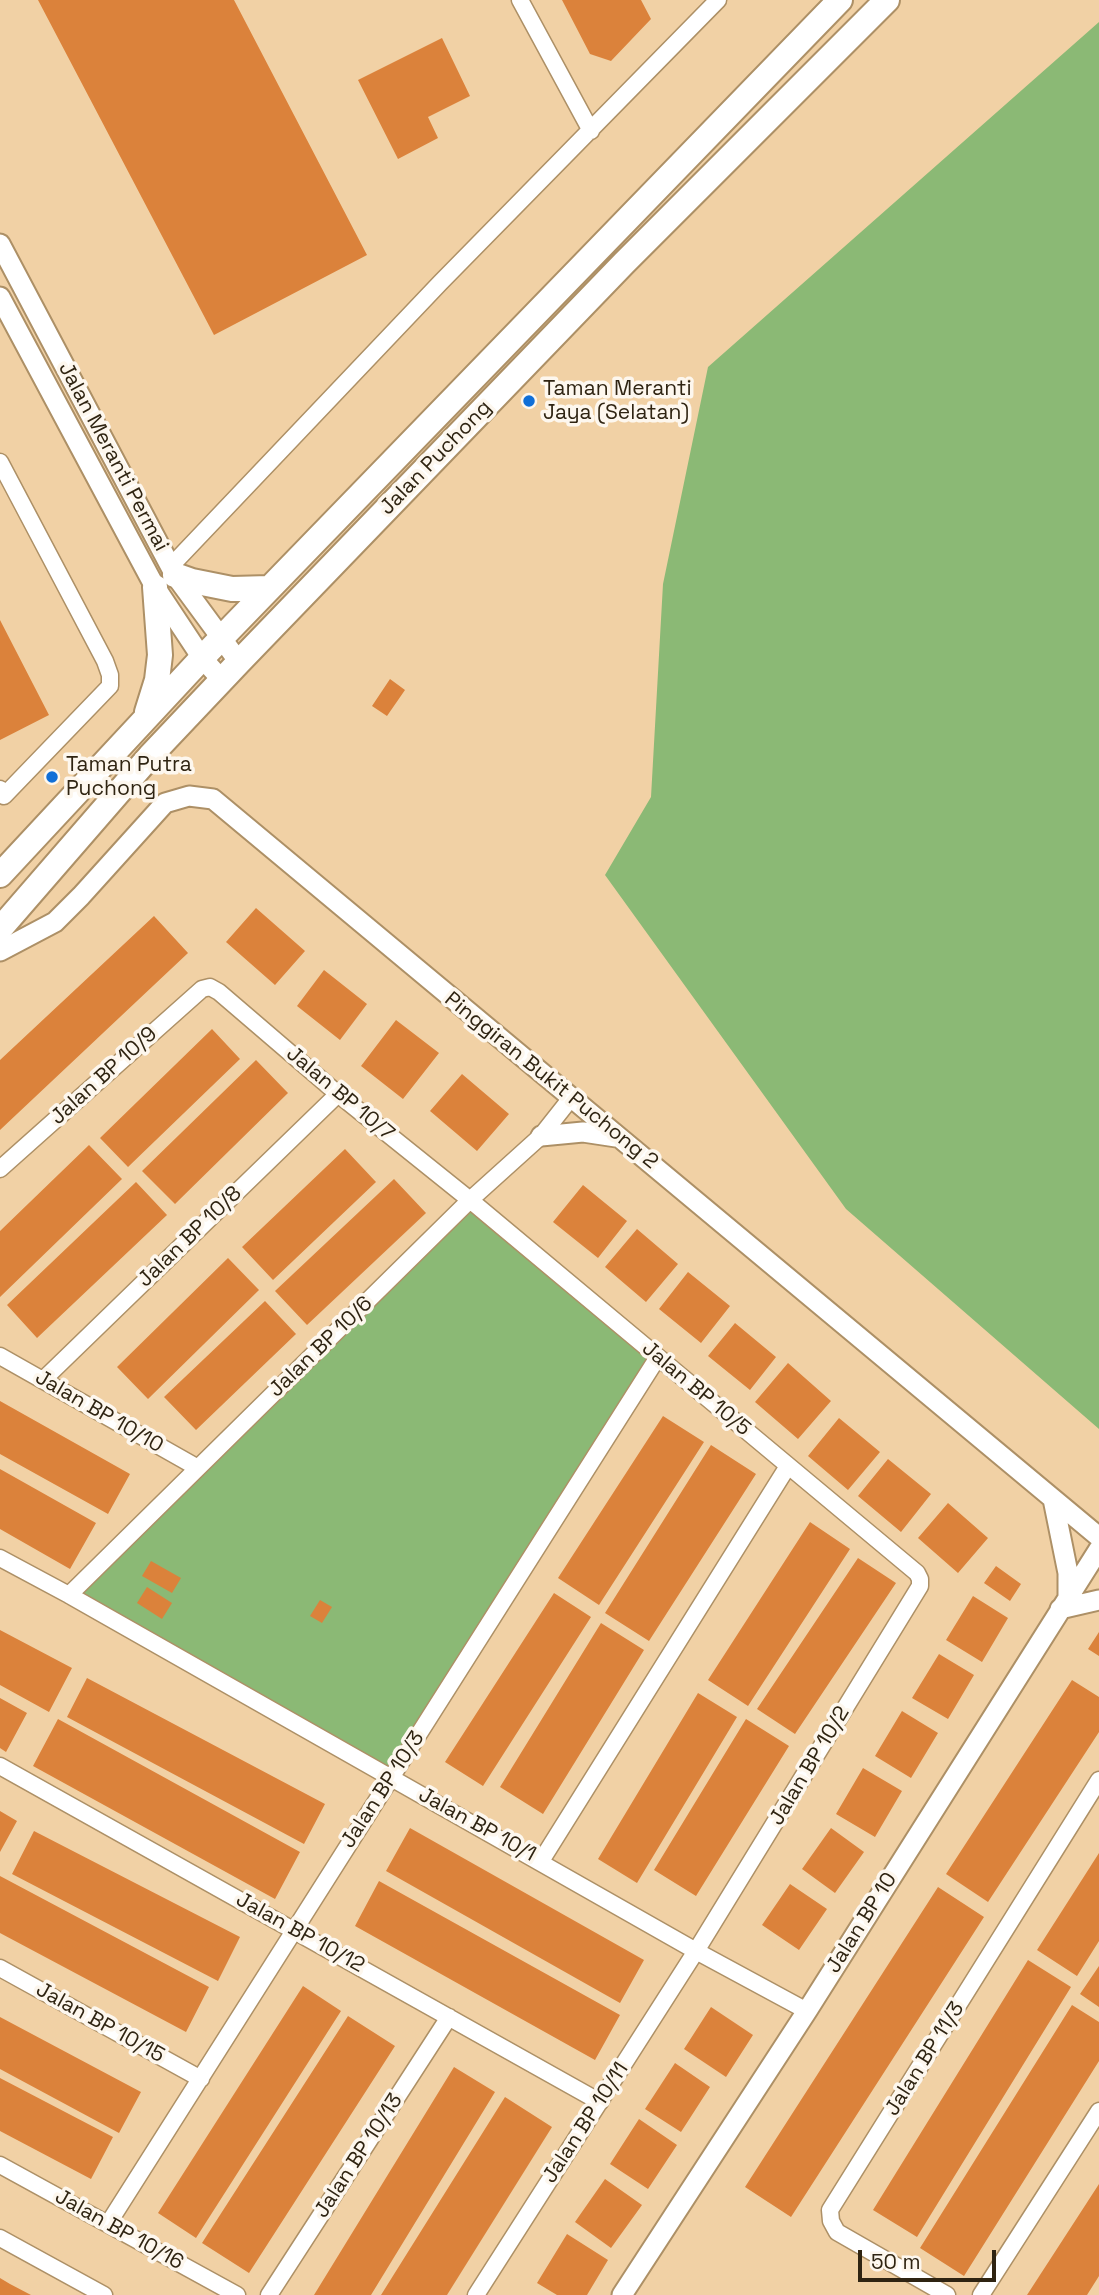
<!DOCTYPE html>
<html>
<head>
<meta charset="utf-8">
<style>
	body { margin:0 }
	#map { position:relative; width:1099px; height:2295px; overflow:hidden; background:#f1d1a5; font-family:"Space Grotesk",sans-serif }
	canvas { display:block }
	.scale { position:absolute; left:858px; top:2250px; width:138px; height:32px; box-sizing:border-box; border:4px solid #2f2412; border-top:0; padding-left:9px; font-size:21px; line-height:24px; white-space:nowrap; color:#2f2412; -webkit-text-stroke:5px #fdf7ee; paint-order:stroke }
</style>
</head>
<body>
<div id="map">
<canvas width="1099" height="2295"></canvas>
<div class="scale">50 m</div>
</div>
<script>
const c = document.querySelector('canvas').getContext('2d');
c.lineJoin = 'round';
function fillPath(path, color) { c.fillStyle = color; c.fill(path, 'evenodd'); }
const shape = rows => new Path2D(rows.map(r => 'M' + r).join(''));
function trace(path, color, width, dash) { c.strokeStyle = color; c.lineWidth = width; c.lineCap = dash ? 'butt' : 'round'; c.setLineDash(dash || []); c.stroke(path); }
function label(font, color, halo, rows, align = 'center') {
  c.font = font + ' "Space Grotesk",sans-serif'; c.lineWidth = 7; c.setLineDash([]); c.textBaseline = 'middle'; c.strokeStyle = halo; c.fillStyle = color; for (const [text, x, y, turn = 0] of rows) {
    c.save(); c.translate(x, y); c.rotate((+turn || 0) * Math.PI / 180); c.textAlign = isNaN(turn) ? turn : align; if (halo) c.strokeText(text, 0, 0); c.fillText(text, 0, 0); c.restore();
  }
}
const green = shape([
	[1099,22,1099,1429,846,1209,605,875,651,797,663,584,708,367],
	[470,1200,658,1357,392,1777,69,1595]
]);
const building = shape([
	[38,0,234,0,367,255,214,335],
	[562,0,641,0,651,19,611,61,590,54],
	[442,38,470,96,428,117,438,138,398,159,358,80],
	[0,620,49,715,0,740],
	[390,679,405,690,387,716,372,706],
	[256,908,305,951,275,985,226,942],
	[154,916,188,953,0,1130,0,1060],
	[324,970,367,1004,340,1040,297,1006],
	[396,1020,439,1053,403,1099,361,1066],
	[212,1029,240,1059,128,1167,100,1138],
	[256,1060,288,1093,175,1204,142,1171],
	[462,1074,509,1114,477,1151,430,1111],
	[89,1145,122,1179,0,1297,0,1231],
	[345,1149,376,1182,273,1280,242,1247],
	[394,1179,426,1213,307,1325,275,1291],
	[136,1182,167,1215,37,1338,7,1305],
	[583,1185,627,1221,598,1258,553,1222],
	[637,1229,678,1264,646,1302,605,1267],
	[228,1258,259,1290,148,1399,117,1367],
	[688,1272,730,1306,701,1343,659,1309],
	[265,1301,296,1334,196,1430,164,1397],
	[735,1323,776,1357,750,1390,708,1356],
	[788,1363,831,1401,798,1439,755,1402],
	[0,1401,130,1474,108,1514,0,1454],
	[663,1416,704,1442,599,1605,558,1578],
	[839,1418,880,1452,848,1490,808,1456],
	[711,1445,756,1474,649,1641,605,1613],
	[888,1459,931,1494,901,1532,858,1496],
	[0,1469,96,1523,70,1569,0,1529],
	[948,1503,988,1538,958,1573,918,1538],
	[810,1522,850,1549,748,1706,708,1680],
	[858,1558,896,1583,795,1734,757,1709],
	[151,1561,181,1578,172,1593,142,1576],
	[996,1566,1021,1584,1010,1601,984,1583],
	[147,1587,172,1603,162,1619,137,1603],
	[554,1593,591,1617,483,1786,445,1762],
	[973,1596,1008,1618,982,1662,946,1640],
	[320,1600,332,1607,322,1623,310,1616],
	[601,1623,644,1650,543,1814,500,1787],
	[0,1630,72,1668,49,1712,0,1685],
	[1099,1632,1099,1656,1088,1649],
	[939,1654,974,1675,948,1719,912,1698],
	[87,1678,325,1804,304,1844,67,1717],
	[1072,1680,1099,1697,1099,1732,988,1902,946,1874],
	[698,1693,737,1717,637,1883,598,1859],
	[0,1698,27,1713,6,1752,0,1748],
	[902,1711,938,1733,911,1778,875,1756],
	[58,1719,300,1852,275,1899,33,1766],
	[746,1719,789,1746,696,1896,654,1870],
	[863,1768,902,1791,875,1837,836,1814],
	[0,1811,17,1821,0,1852],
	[410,1828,644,1960,620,2003,386,1871],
	[831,1828,864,1852,835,1893,802,1869],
	[34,1831,240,1937,218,1981,12,1874],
	[1099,1853,1099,1941,1077,1976,1037,1950],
	[0,1876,209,1987,186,2032,0,1933],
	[379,1881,620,2015,595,2060,355,1926],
	[790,1884,827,1909,799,1950,762,1925],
	[938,1887,984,1917,791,2217,745,2187],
	[1028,1960,1071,1987,917,2237,873,2210],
	[1099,1966,1099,2007,1080,1994],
	[303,1986,341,2011,196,2238,158,2213],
	[1072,2005,1099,2022,1099,2061,964,2276,920,2248],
	[711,2007,753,2035,726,2077,684,2049],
	[348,2016,395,2046,249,2273,202,2243],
	[0,2017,141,2092,119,2133,0,2069],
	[675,2063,710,2087,681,2132,645,2109],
	[454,2067,495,2092,371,2295,314,2295],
	[0,2078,113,2137,91,2179,0,2131],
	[505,2097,552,2127,447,2295,381,2295],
	[639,2119,677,2145,648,2189,610,2164],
	[605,2179,642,2205,611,2248,575,2222],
	[1099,2184,1099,2276,1087,2295,1027,2295],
	[567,2234,608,2260,587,2295,557,2295,537,2283],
	[0,2278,10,2284,31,2295,0,2295]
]);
const minor = shape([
	[520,0,591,131],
	[0,462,105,661,110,675,110,686,4,796,0,789],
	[171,566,440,283,718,0],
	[0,1169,202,989,210,987,219,992,338,1094,470,1200,658,1357,917,1573,920,1579,920,1586,696,1951,476,2295],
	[0,1356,198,1468],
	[43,1380,338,1094],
	[0,1558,69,1595,696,1951,807,2011],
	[69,1595,470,1200,541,1136,571,1098],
	[0,1766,600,2102],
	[541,1861,788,1466],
	[0,1968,201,2079],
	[0,2165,237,2295],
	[108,2224,658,1357],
	[0,2238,104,2295],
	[269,2295,449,2017],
	[947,2295,837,2232,831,2221,830,2210,1099,1780],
	[981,2295,1099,2111]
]);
const tertiary = shape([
	[0,244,175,575,239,662],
	[0,297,155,587,202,658,222,680],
	[0,951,55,922,81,896,165,803,189,796,213,799,1099,1537],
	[541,1136,583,1132,616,1137],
	[1053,1499,1068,1573,1068,1596],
	[1060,1609,1099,1600],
	[622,2295,807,2011,1099,1549]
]);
const primary = shape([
	[175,575,192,581,232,589,269,588],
	[147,712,157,680,160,655,155,587],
	[0,875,202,658,840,0],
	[0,929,150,756,239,662,624,263,887,0]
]);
const markers = [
	[529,401,7,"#106fd7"],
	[52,777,7,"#106fd7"]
];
const poiNames = [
	["Taman Meranti",543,389],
	["Jaya (Selatan)",543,413],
	["Taman Putra",66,765],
	["Puchong",66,789]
];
const streetNames = [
	["Jalan Meranti Permai",113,457,62],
	["Jalan Puchong",436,458,-46],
	["Jalan BP 10/9",104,1076,-42],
	["Pinggiran Bukit Puchong 2",551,1081,39],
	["Jalan BP 10/7",340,1094,40],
	["Jalan BP 10/8",190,1237,-44],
	["Jalan BP 10/6",321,1347,-44],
	["Jalan BP 10/5",696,1389,40],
	["Jalan BP 10/10",99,1412,30],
	["Jalan BP 10/2",810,1766,-59],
	["Jalan BP 10/3",383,1790,-57],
	["Jalan BP 10/1",477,1825,29],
	["Jalan BP 10",862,1923,-58],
	["Jalan BP 10/12",300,1933,29],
	["Jalan BP 10/15",100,2023,29],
	["Jalan BP 11/3",925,2059,-58],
	["Jalan BP 10/11",586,2123,-57],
	["Jalan BP 10/13",359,2156,-57],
	["Jalan BP 10/16",119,2230,29]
];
fillPath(green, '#8bb975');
fillPath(building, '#db823b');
trace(minor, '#ad9066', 19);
trace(tertiary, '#ad9066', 23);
trace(primary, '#ad9066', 28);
trace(minor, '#fff', 16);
trace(tertiary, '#fff', 19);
trace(primary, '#fff', 24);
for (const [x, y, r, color] of markers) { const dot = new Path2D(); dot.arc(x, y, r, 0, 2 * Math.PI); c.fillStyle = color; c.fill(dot); trace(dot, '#fdf7ee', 2.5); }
label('21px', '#2f2412', '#fdf7ee', poiNames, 'left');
label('21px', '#2f2412', '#fdf7ee', streetNames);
</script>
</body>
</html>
